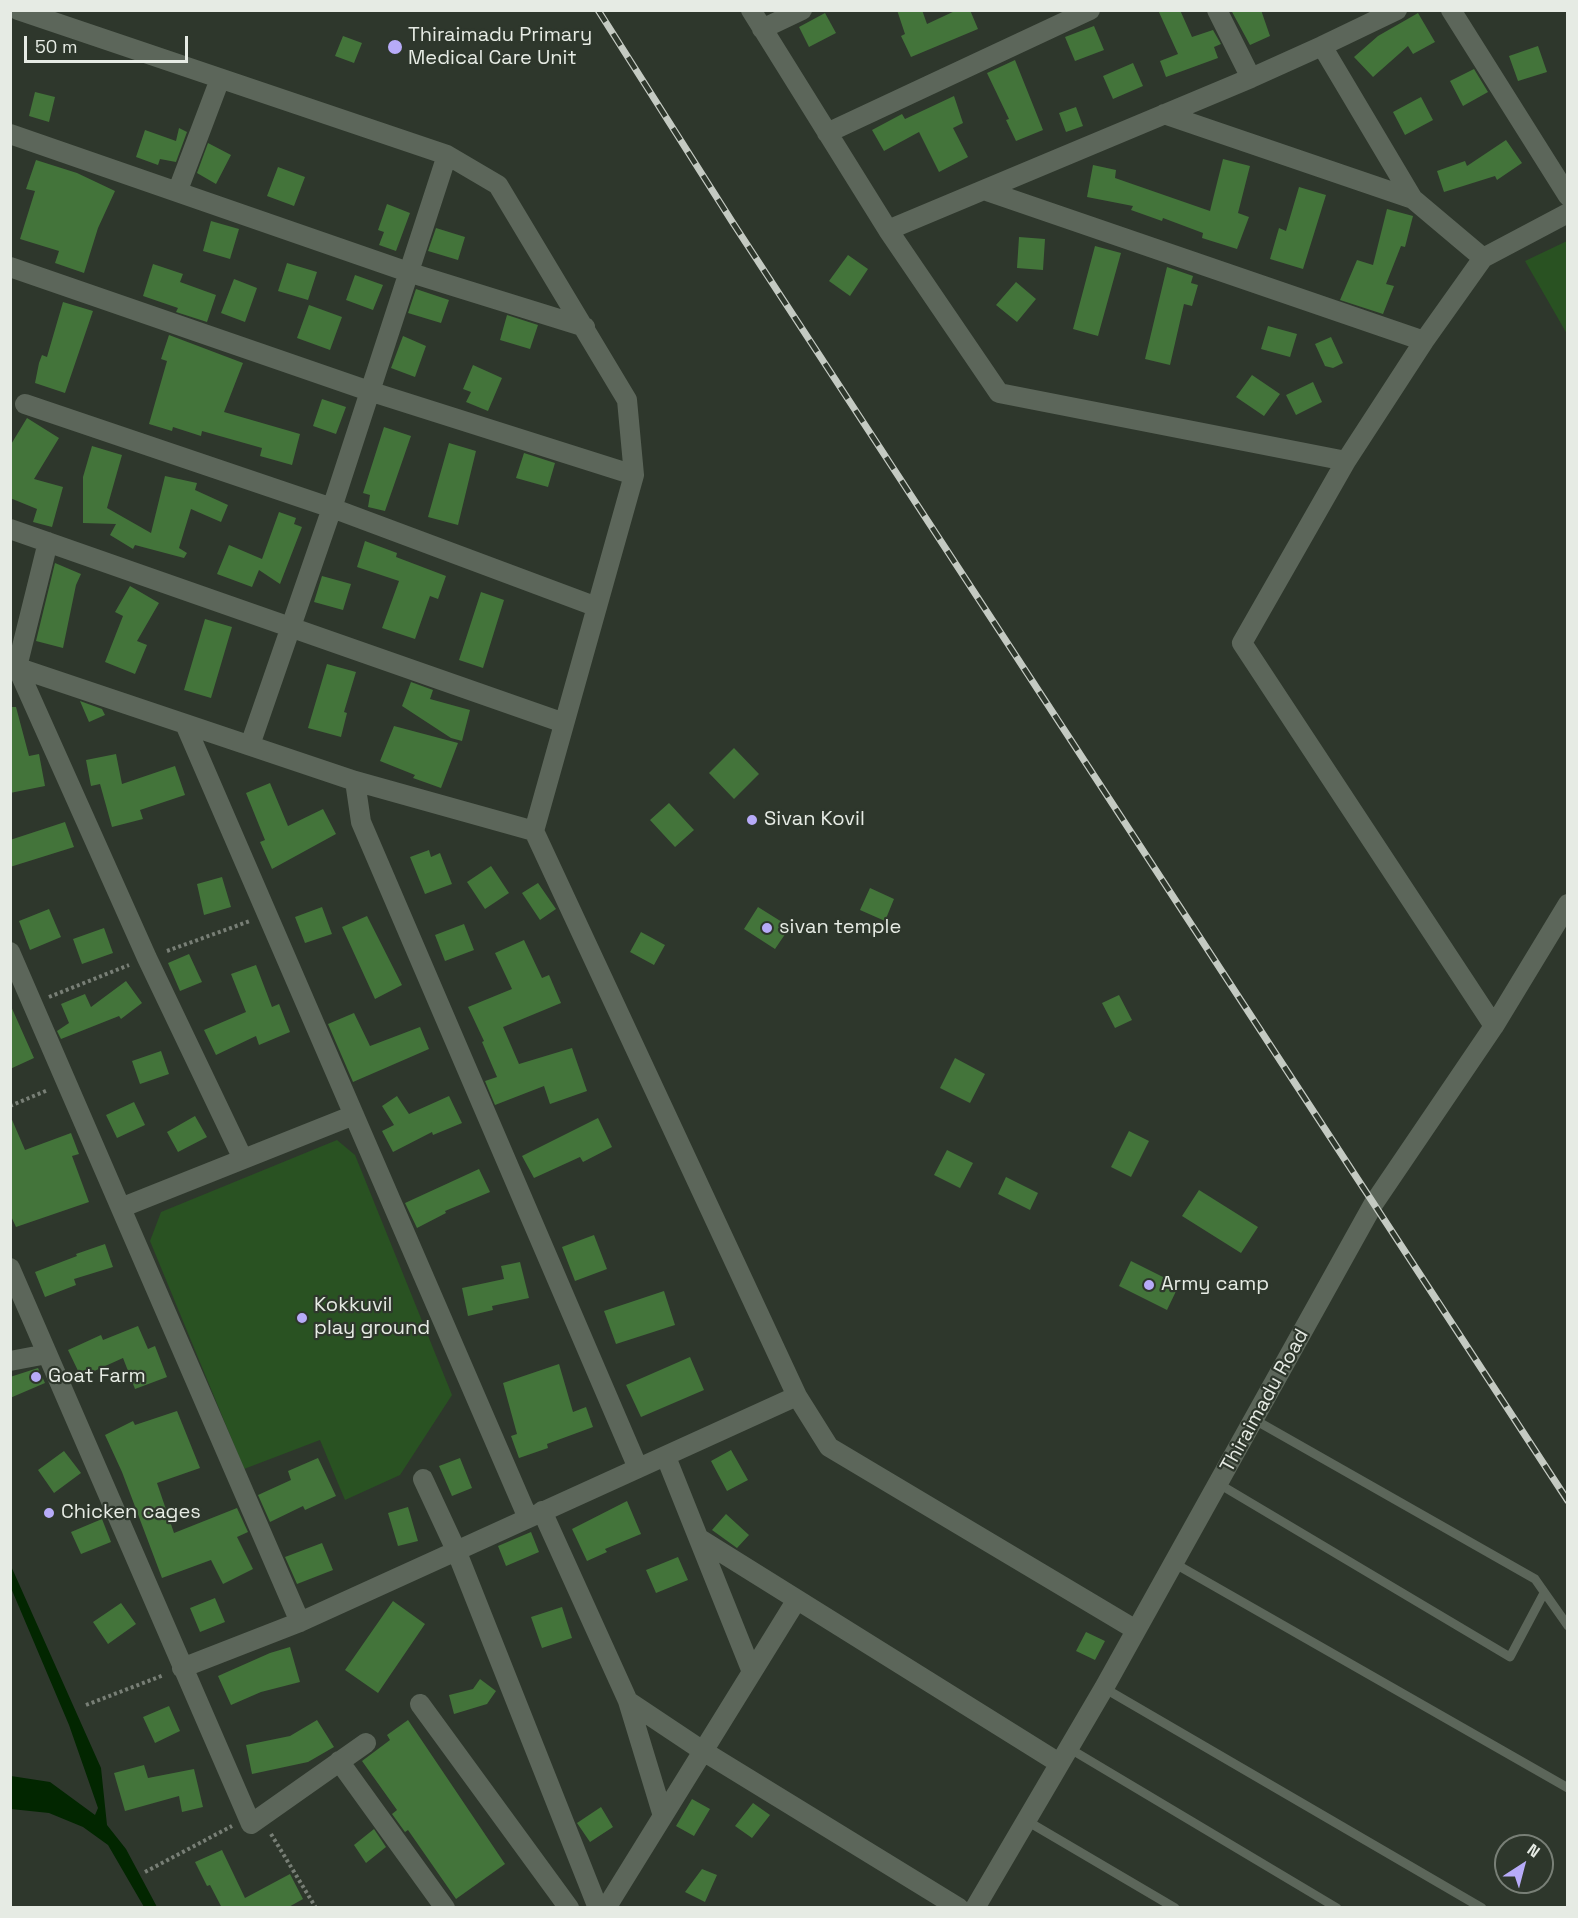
<!DOCTYPE html>
<html>
<head>
<meta charset="utf-8">
<style>
	body { margin:0 }
	#map { position:relative; width:1578px; height:1918px; overflow:hidden; background:#2e372c; font-family:"Space Grotesk",sans-serif }
	canvas { display:block }
	.frame { position:absolute; inset:0; border:12px solid #e6ebe4; pointer-events:none }
	.north { position:absolute; left:1494px; top:1834px; width:60px; height:60px; box-sizing:border-box; background:#2e372c; border:2px solid #787f76; border-radius:50%; rotate:36deg; font-size:16px; font-weight:700; line-height:24px; text-align:center; color:#e6ebe4 }
	.north::after { content:''; display:block; margin:auto; width:21px; height:27px; background:#b7abf8; clip-path:polygon(50% 0,100% 100%,50% 72%,0 100%) }
	.scale { position:absolute; left:24px; top:36px; width:164px; height:27px; box-sizing:border-box; border:3px solid #e6ebe4; border-top:0; padding-left:8px; font-size:18px; line-height:21px; white-space:nowrap; color:#e6ebe4; -webkit-text-stroke:4px #2e372c; paint-order:stroke }
</style>
</head>
<body>
<div id="map">
<canvas width="1578" height="1918"></canvas>
<div class="frame"></div>
<div class="north">N</div>
<div class="scale">50 m</div>
</div>
<script>
const c = document.querySelector('canvas').getContext('2d');
c.lineJoin = 'round';
function fillPath(path, color) { c.fillStyle = color; c.fill(path, 'evenodd'); }
const shape = rows => new Path2D(rows.map(r => 'M' + r).join(''));
function trace(path, color, width, dash) { c.strokeStyle = color; c.lineWidth = width; c.lineCap = dash ? 'butt' : 'round'; c.setLineDash(dash || []); c.stroke(path); }
function label(font, color, halo, rows, align = 'center') {
  c.font = font + ' "Space Grotesk",sans-serif'; c.lineWidth = 4.5; c.setLineDash([]); c.textBaseline = 'middle'; c.strokeStyle = halo; c.fillStyle = color; for (const [text, x, y, turn = 0] of rows) {
    c.save(); c.translate(x, y); c.rotate((+turn || 0) * Math.PI / 180); c.textAlign = isNaN(turn) ? turn : align; if (halo) c.strokeText(text, 0, 0); c.fillText(text, 0, 0); c.restore();
  }
}
const green = shape([
	[1567,241,1567,334,1525,261],
	[337,1140,355,1155,452,1395,400,1475,345,1500,320,1440,244,1469,150,1241,161,1212]
]);
const water = shape([
	[11,1566,101,1768,107,1825,126,1849,157,1907,144,1907,108,1845,83,1827,49,1813,11,1809,11,1776,50,1782,95,1815,98,1808,69,1725,11,1588]
]);
const building = shape([
	[897,10,922,10,927,24,957,10,970,10,978,29,911,57,901,36,905,34],
	[1158,10,1180,10,1192,37,1213,30,1221,44,1214,47,1218,58,1166,77,1160,61,1178,54],
	[1231,10,1261,10,1270,36,1250,45],
	[825,13,836,33,809,47,799,27],
	[1418,13,1435,42,1413,54,1408,46,1373,77,1354,57,1378,36],
	[1094,26,1104,50,1075,61,1065,37],
	[343,36,362,43,354,63,335,56],
	[1538,46,1547,72,1518,81,1509,56],
	[1015,60,1043,130,1016,141,1006,120,1009,119,987,73],
	[1133,63,1143,86,1113,99,1103,76],
	[1474,69,1488,92,1463,106,1450,81],
	[35,92,55,97,49,122,29,116],
	[954,96,963,123,953,128,968,157,939,172,919,132,884,151,872,130,902,114,905,119],
	[1421,97,1433,120,1405,135,1393,112],
	[1076,107,1083,126,1066,132,1059,113],
	[179,128,187,132,176,162,160,159,158,165,136,157,145,130,176,141],
	[1506,140,1522,163,1497,180,1495,176,1444,192,1437,171,1465,161,1467,166],
	[208,143,231,155,216,184,197,173],
	[1223,159,1250,166,1238,213,1249,217,1237,249,1202,238,1203,233,1163,218,1162,221,1131,210,1133,206,1087,197,1093,165,1116,170,1115,178,1210,211],
	[36,160,77,173,115,191,98,228,84,273,55,263,59,251,20,239,35,191,26,189],
	[278,167,305,177,294,206,267,196],
	[1299,187,1326,195,1303,269,1270,259,1279,228,1286,231],
	[387,204,410,213,396,251,379,245,384,232,378,230],
	[1387,209,1413,216,1405,247,1401,246,1386,284,1394,286,1383,314,1340,300,1357,260,1373,265],
	[211,221,239,229,230,259,203,251],
	[436,228,465,237,458,260,428,251],
	[1019,237,1045,239,1043,270,1017,268],
	[1095,246,1121,253,1098,336,1073,329],
	[848,255,868,269,850,296,829,281],
	[287,263,317,272,308,300,278,291],
	[153,264,183,274,180,282,216,295,207,322,176,312,178,308,143,296],
	[1167,267,1193,276,1191,283,1198,285,1192,306,1184,304,1170,365,1145,359],
	[355,275,383,285,373,310,346,300],
	[234,279,257,288,245,322,221,313],
	[1016,282,1036,299,1017,322,996,305],
	[416,289,449,300,441,323,408,313],
	[63,302,93,311,65,393,35,383,39,363,42,355,47,357],
	[309,305,342,317,330,350,297,338],
	[507,315,538,325,530,349,500,340],
	[1268,326,1297,334,1290,357,1261,349],
	[169,335,243,363,224,412,300,434,292,465,260,456,262,448,202,431,201,436,173,427,172,431,149,424,167,361,161,359],
	[403,336,426,346,415,377,391,368],
	[1331,337,1343,363,1333,368,1325,366,1315,344],
	[473,365,502,378,488,411,466,402,471,392,463,389],
	[1252,375,1280,394,1264,416,1236,397],
	[1313,382,1322,402,1296,415,1286,395],
	[322,399,346,407,336,434,313,426],
	[27,418,59,438,34,479,63,487,52,527,33,522,37,509,10,498,10,446],
	[384,427,411,436,385,511,368,507,370,495,363,493],
	[449,443,476,451,458,525,428,517],
	[92,446,122,455,107,508,151,533,165,476,197,483,195,490,228,505,221,522,191,509,179,548,187,553,184,558,135,545,133,549,110,535,116,524,83,523,83,477],
	[524,453,555,463,548,487,516,478],
	[279,512,296,518,294,524,302,527,280,584,259,570,252,587,217,574,229,545,262,559],
	[365,541,397,553,396,557,446,576,438,599,430,596,415,639,382,628,399,581,357,567],
	[55,563,81,574,76,585,63,648,36,641],
	[322,576,351,584,343,610,314,602],
	[130,586,159,603,137,641,147,645,135,674,105,662,123,616,115,612],
	[481,592,504,600,483,668,459,660],
	[205,619,232,627,211,698,184,690],
	[327,664,356,672,344,712,347,713,341,737,308,728],
	[411,682,433,690,430,699,470,710,462,741,451,738,402,706],
	[80,701,102,709,105,715,89,722],
	[10,707,16,707,29,756,39,754,45,786,10,793],
	[394,726,458,743,441,788,413,778,415,775,380,761],
	[734,748,759,774,734,799,709,773],
	[116,754,122,784,175,766,185,795,140,810,143,819,112,827,100,784,91,786,86,760],
	[270,783,288,826,323,809,336,834,272,869,260,842,265,840,246,793],
	[669,803,694,830,675,847,650,820],
	[65,822,74,847,10,867,10,840],
	[429,850,431,857,440,853,452,884,425,894,410,857],
	[491,866,509,893,485,909,467,882],
	[222,877,231,907,204,915,197,884],
	[538,883,556,909,540,920,522,893],
	[870,888,894,899,885,921,860,910],
	[322,907,332,934,305,943,295,917],
	[758,907,790,927,775,949,744,929],
	[49,909,61,937,30,950,19,921],
	[367,916,402,985,375,999,342,927],
	[464,924,474,950,445,961,435,935],
	[104,928,113,953,82,964,73,939],
	[641,932,665,945,654,965,630,952],
	[524,940,542,978,549,975,561,1003,503,1027,519,1064,572,1048,587,1091,550,1104,544,1086,495,1105,485,1081,497,1077,482,1042,484,1041,468,1007,512,989,495,953],
	[189,954,202,982,180,991,168,963],
	[256,965,272,1007,279,1004,290,1032,259,1045,256,1036,216,1055,204,1030,246,1012,231,974],
	[126,981,142,1003,121,1019,119,1016,61,1039,57,1031,69,1023,61,1004,85,994,91,1007],
	[1119,995,1132,1020,1115,1028,1102,1003],
	[10,1004,34,1058,10,1069],
	[354,1013,370,1046,420,1027,429,1049,353,1082,328,1024],
	[161,1051,169,1074,140,1084,132,1061],
	[955,1058,985,1074,970,1103,940,1088],
	[397,1096,409,1114,449,1096,462,1123,433,1135,432,1132,393,1152,382,1131,394,1125,382,1106],
	[134,1102,145,1125,117,1138,106,1115],
	[10,1115,25,1150,71,1133,79,1154,72,1156,89,1202,16,1227,10,1214],
	[195,1116,207,1137,178,1152,167,1132],
	[598,1118,612,1147,583,1162,580,1157,534,1178,522,1156],
	[1129,1131,1149,1141,1131,1177,1111,1167],
	[947,1150,973,1163,960,1188,934,1175],
	[479,1169,490,1192,445,1211,446,1213,417,1228,405,1203],
	[1006,1177,1038,1193,1030,1210,998,1194],
	[1199,1190,1258,1227,1241,1253,1182,1216],
	[594,1235,607,1269,575,1281,562,1247],
	[105,1244,113,1267,74,1279,76,1285,45,1297,35,1272,77,1256,76,1254],
	[1131,1261,1179,1285,1167,1310,1119,1286],
	[520,1262,529,1298,492,1306,493,1310,468,1316,462,1288,504,1279,501,1266],
	[664,1291,675,1325,616,1344,604,1311],
	[138,1326,148,1349,155,1346,167,1377,135,1389,123,1358,81,1377,68,1350,101,1335,103,1340],
	[690,1357,704,1390,641,1417,626,1385],
	[559,1364,573,1412,586,1407,593,1427,547,1444,548,1448,519,1458,511,1436,517,1434,503,1383],
	[38,1368,45,1383,10,1398,10,1377],
	[177,1411,200,1468,157,1483,174,1533,237,1508,248,1532,237,1537,253,1569,223,1584,211,1560,162,1578,122,1472,105,1435,133,1421,135,1425],
	[731,1450,748,1480,727,1491,711,1461],
	[64,1451,81,1473,54,1493,38,1470],
	[318,1458,336,1496,305,1510,303,1506,270,1522,258,1495,291,1480,288,1471],
	[460,1458,472,1488,452,1496,439,1466],
	[627,1501,641,1534,605,1549,607,1552,587,1561,572,1529],
	[408,1507,418,1541,398,1546,388,1513],
	[726,1514,749,1535,737,1548,712,1530],
	[102,1519,111,1542,81,1554,71,1532],
	[531,1532,539,1552,506,1566,498,1546],
	[322,1543,333,1570,297,1584,285,1557],
	[678,1557,688,1580,656,1593,646,1570],
	[215,1598,225,1622,200,1632,190,1608],
	[393,1601,425,1624,378,1693,345,1670],
	[121,1603,136,1624,108,1644,93,1622],
	[562,1607,572,1638,542,1648,531,1617],
	[1086,1632,1105,1641,1095,1660,1076,1651],
	[290,1647,300,1682,261,1692,231,1705,218,1676,270,1653],
	[480,1679,496,1691,487,1704,454,1714,449,1695,473,1689],
	[169,1706,180,1731,155,1743,143,1717],
	[317,1720,334,1747,308,1762,252,1774,246,1745,290,1736],
	[408,1720,505,1864,456,1899,408,1830,405,1832,392,1814,397,1810,362,1761,390,1740,387,1735],
	[144,1765,148,1778,194,1769,203,1807,182,1812,179,1796,125,1811,114,1773],
	[692,1799,710,1809,694,1836,676,1826],
	[753,1803,770,1815,752,1838,735,1826],
	[601,1807,613,1827,590,1842,577,1823],
	[374,1829,386,1847,366,1863,354,1845],
	[222,1850,245,1898,290,1874,303,1899,287,1908,222,1908,210,1885,207,1886,195,1862],
	[702,1869,717,1875,705,1902,685,1892]
]);
const path = shape([
	[167,951,250,921],
	[49,997,129,965],
	[10,1106,48,1090],
	[86,1705,164,1675],
	[271,1834,316,1908],
	[145,1872,232,1826]
]);
const lane = shape([
	[1255,1420,1535,1579,1568,1626],
	[1219,1484,1510,1657,1544,1593],
	[1172,1562,1568,1788],
	[1104,1688,1482,1908],
	[1067,1747,1337,1908],
	[1027,1821,1175,1908]
]);
const street = shape([
	[18,10,447,155,498,185,627,400,634,475,534,831,797,1396,829,1447,1136,1630],
	[751,10,888,230,999,393,1346,461],
	[1451,10,1568,196],
	[762,29,802,10],
	[1322,46,1397,10],
	[1251,78,1322,46,1413,199,1483,258],
	[1164,114,1413,199],
	[827,133,1090,10],
	[10,134,411,273,585,327],
	[178,190,220,79],
	[984,190,1424,341],
	[888,230,1251,78,1217,10],
	[10,267,369,391,634,475],
	[25,404,332,508,597,607],
	[10,529,564,723],
	[48,542,17,667,147,958,243,1159],
	[10,665,355,781,534,831],
	[185,724,528,1518],
	[250,745,332,508,447,155],
	[355,781,361,822,638,1468],
	[10,952,300,1622],
	[1494,1026,1242,643,1346,461,1424,341,1483,258,1568,213],
	[123,1207,354,1115],
	[10,1268,251,1824,366,1743],
	[10,1361,47,1354],
	[666,1457,752,1672],
	[423,1479,456,1550,598,1908],
	[542,1511,628,1701,703,1751,959,1908],
	[700,1539,1059,1763],
	[182,1668,300,1622,797,1396],
	[628,1701,663,1816],
	[420,1704,569,1908],
	[339,1761,445,1908],
	[606,1908,796,1601],
	[975,1908,1104,1688,1374,1203,1494,1026,1568,904]
]);
const rail = shape([
	[598,10,733,223,1568,1501]
]);
const markers = [
	[395,47,8,"#b7abf8"],
	[752,820,6,"#b7abf8"],
	[767,928,6,"#b7abf8"],
	[1149,1285,6,"#b7abf8"],
	[302,1318,6,"#b7abf8"],
	[36,1377,6,"#b7abf8"],
	[49,1513,6,"#b7abf8"]
];
const poiNames = [
	["Thiraimadu Primary",408,36],
	["Medical Care Unit",408,59],
	["Sivan Kovil",764,820],
	["sivan temple",779,928],
	["Army camp",1161,1285],
	["Kokkuvil",314,1306],
	["play ground",314,1329],
	["Goat Farm",48,1377],
	["Chicken cages",61,1513]
];
const streetNames = [
	["Thiraimadu Road",1265,1401,-61]
];
fillPath(green, '#295222');
fillPath(water, '#022600');
fillPath(building, '#43743a');
trace(path, '#787f76', 4, [3, 3]);
trace(lane, '#5c665a', 9);
trace(street, '#5c665a', 20);
trace(rail, '#c4cac2', 7);
trace(rail, '#2e372c', 4.5, [14]);
for (const [x, y, r, color] of markers) { const dot = new Path2D(); dot.arc(x, y, r, 0, 2 * Math.PI); c.fillStyle = color; c.fill(dot); trace(dot, '#2e372c', 2); }
label('20px', '#e6ebe4', '#2e372c', poiNames, 'left');
label('20px', '#e6ebe4', '#2e372c', streetNames);
</script>
</body>
</html>
